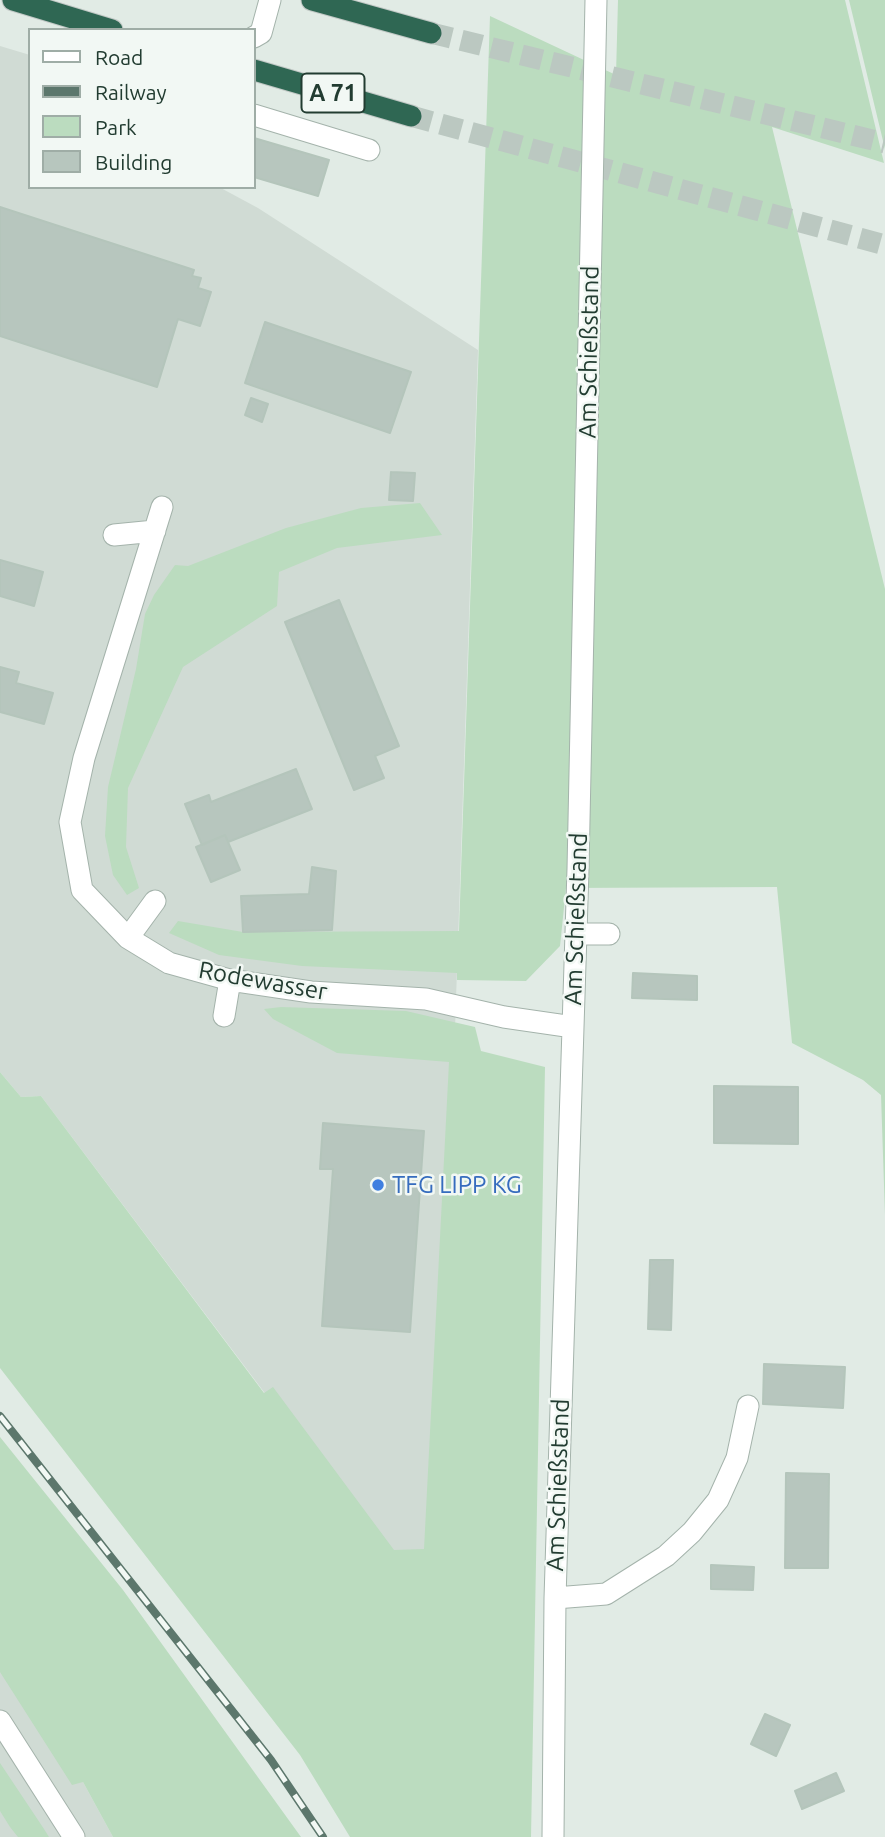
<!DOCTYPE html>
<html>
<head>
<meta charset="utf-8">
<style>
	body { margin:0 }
	#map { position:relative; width:885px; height:1837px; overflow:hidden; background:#e1ebe5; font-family:Ubuntu,sans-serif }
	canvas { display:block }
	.legend { position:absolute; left:28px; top:28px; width:228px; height:161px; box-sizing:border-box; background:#f2f8f4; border:2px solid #9fada6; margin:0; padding:9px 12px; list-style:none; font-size:21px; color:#223c31 }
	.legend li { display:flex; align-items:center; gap:14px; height:35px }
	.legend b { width:35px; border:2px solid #9fada6 }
</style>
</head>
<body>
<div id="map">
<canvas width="885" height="1837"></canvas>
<ul class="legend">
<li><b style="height:9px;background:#fff"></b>Road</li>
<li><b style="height:9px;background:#5c776c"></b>Railway</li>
<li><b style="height:19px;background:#bbdcbf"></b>Park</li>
<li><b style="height:19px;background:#b7c6be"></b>Building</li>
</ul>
</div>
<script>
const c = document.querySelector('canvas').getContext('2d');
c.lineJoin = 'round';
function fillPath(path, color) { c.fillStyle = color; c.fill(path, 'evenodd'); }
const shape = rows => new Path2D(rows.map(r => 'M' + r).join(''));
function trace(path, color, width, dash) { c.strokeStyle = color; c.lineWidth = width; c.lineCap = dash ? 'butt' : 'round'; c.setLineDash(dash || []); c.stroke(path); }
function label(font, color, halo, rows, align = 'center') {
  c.font = font + ' Ubuntu,sans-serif'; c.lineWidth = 5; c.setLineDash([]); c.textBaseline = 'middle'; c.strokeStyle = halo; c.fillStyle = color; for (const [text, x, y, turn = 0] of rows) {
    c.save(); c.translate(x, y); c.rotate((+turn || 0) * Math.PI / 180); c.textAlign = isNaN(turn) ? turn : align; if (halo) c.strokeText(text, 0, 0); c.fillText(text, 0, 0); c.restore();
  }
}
const built = shape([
	[0,46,30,55,30,187,219,187,258,208,478,350,435,1619,41,1096,21,1097,0,1072],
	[0,1625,83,1782,113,1837,0,1837]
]);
const green = shape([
	[618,0,845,0,884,163,772,127,885,589,885,1215,881,1095,863,1080,792,1043,777,887,566,888,560,946,526,981,457,980,457,973,302,966,219,955,169,933,178,921,243,932,459,931,490,16,616,75],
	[849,0,885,0,885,149],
	[420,503,442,535,337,548,279,572,277,606,183,667,128,788,126,847,139,888,127,895,113,875,105,836,108,787,136,669,145,614,154,595,175,565,188,566,286,528,361,508],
	[281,1007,406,1011,475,1027,481,1051,545,1067,531,1837,350,1837,300,1755,0,1368,0,1072,21,1097,41,1096,264,1393,273,1387,394,1550,424,1549,449,1062,337,1053,273,1019,264,1009],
	[0,1437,123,1590,301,1837,113,1837,83,1782,72,1785,0,1672],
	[0,1763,44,1829,49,1837,18,1837,10,1827,0,1811]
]);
const building = shape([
	[254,138,329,160,318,196,254,177,254,138],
	[0,207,194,270,192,276,201,278,198,288,211,292,200,326,178,319,157,387,0,336,0,207],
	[265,322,411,372,390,433,245,383,265,322],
	[251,398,268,404,262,422,245,415,251,398],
	[391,472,415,473,413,501,389,500,391,472],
	[0,560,43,572,34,606,0,596,0,560],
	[339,600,399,746,375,756,384,778,354,790,285,622,339,600],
	[0,667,19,672,16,683,53,693,44,724,0,712,0,667],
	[296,769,312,809,228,842,225,835,202,845,185,804,209,795,211,802,296,769],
	[225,835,240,870,211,882,196,847,225,835],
	[312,867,336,871,332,930,243,932,241,896,309,894,312,867],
	[633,973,697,976,697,1000,632,998,633,973],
	[714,1086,798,1087,798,1144,714,1143,714,1086],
	[323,1123,424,1131,410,1332,322,1326,333,1169,320,1169,323,1123],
	[650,1260,673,1260,671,1330,648,1329,650,1260],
	[764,1364,845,1367,843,1408,763,1404,764,1364],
	[786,1473,829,1474,828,1568,785,1568,786,1473],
	[711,1565,754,1567,753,1590,711,1589,711,1565],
	[765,1714,790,1725,776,1756,751,1744,765,1714],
	[836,1773,844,1791,802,1809,795,1791,836,1773]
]);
const highwayTunnel = shape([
	[431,33,885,143],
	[411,116,885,245]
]);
const minor = shape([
	[254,37,261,33,270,0],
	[254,115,369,150],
	[162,507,84,758,70,822,82,890,128,938,169,963,230,980,311,992,426,999,504,1017,573,1027],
	[114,535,155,531],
	[576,934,609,934],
	[128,938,155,901],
	[224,1016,230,980],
	[555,1598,606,1594,666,1556,692,1532,718,1500,737,1458,748,1406],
	[0,1721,74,1837],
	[553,1837,555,1598,578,869,596,0]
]);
const highway = shape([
	[13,0,112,30],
	[312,0,431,33],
	[254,70,411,116]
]);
const rail = shape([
	[0,1416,271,1760,323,1837]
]);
const markers = [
	[378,1185,7,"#3f7fe0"]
];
const shields = [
	[333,93,63]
];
const shieldNames = [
	["A 71",333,93]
];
const streetNames = [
	["Am Schießstand",589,352,-89],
	["Am Schießstand",576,919,-88],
	["Rodewasser",263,981,10],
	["Am Schießstand",558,1485,-88]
];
const shopNames = [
	["TFG LIPP KG",392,1185]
];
fillPath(built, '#d0dbd4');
fillPath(green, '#bbdcbf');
fillPath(building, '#b7c6be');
trace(building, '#b4c5bb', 2);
trace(highwayTunnel, '#bbc8c1', 21, [21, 10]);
trace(minor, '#a4b3ab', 23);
trace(highway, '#c1c8c5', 23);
trace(minor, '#fff', 21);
trace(highway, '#2f6753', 21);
trace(rail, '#5c776c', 8);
trace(rail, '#f2f8f4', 5, [16]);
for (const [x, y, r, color] of markers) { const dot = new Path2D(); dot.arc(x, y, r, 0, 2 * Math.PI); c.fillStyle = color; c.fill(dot); trace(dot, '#f2f8f4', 2.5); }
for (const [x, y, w] of shields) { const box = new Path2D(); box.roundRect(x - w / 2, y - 19.5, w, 39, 5); c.fillStyle = '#f2f8f4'; c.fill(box); trace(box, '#223c31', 2); }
label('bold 23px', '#223c31', null, shieldNames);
label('24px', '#223c31', '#f2f8f4', streetNames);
label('24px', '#366cbe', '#f2f8f4', shopNames, 'left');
</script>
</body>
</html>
